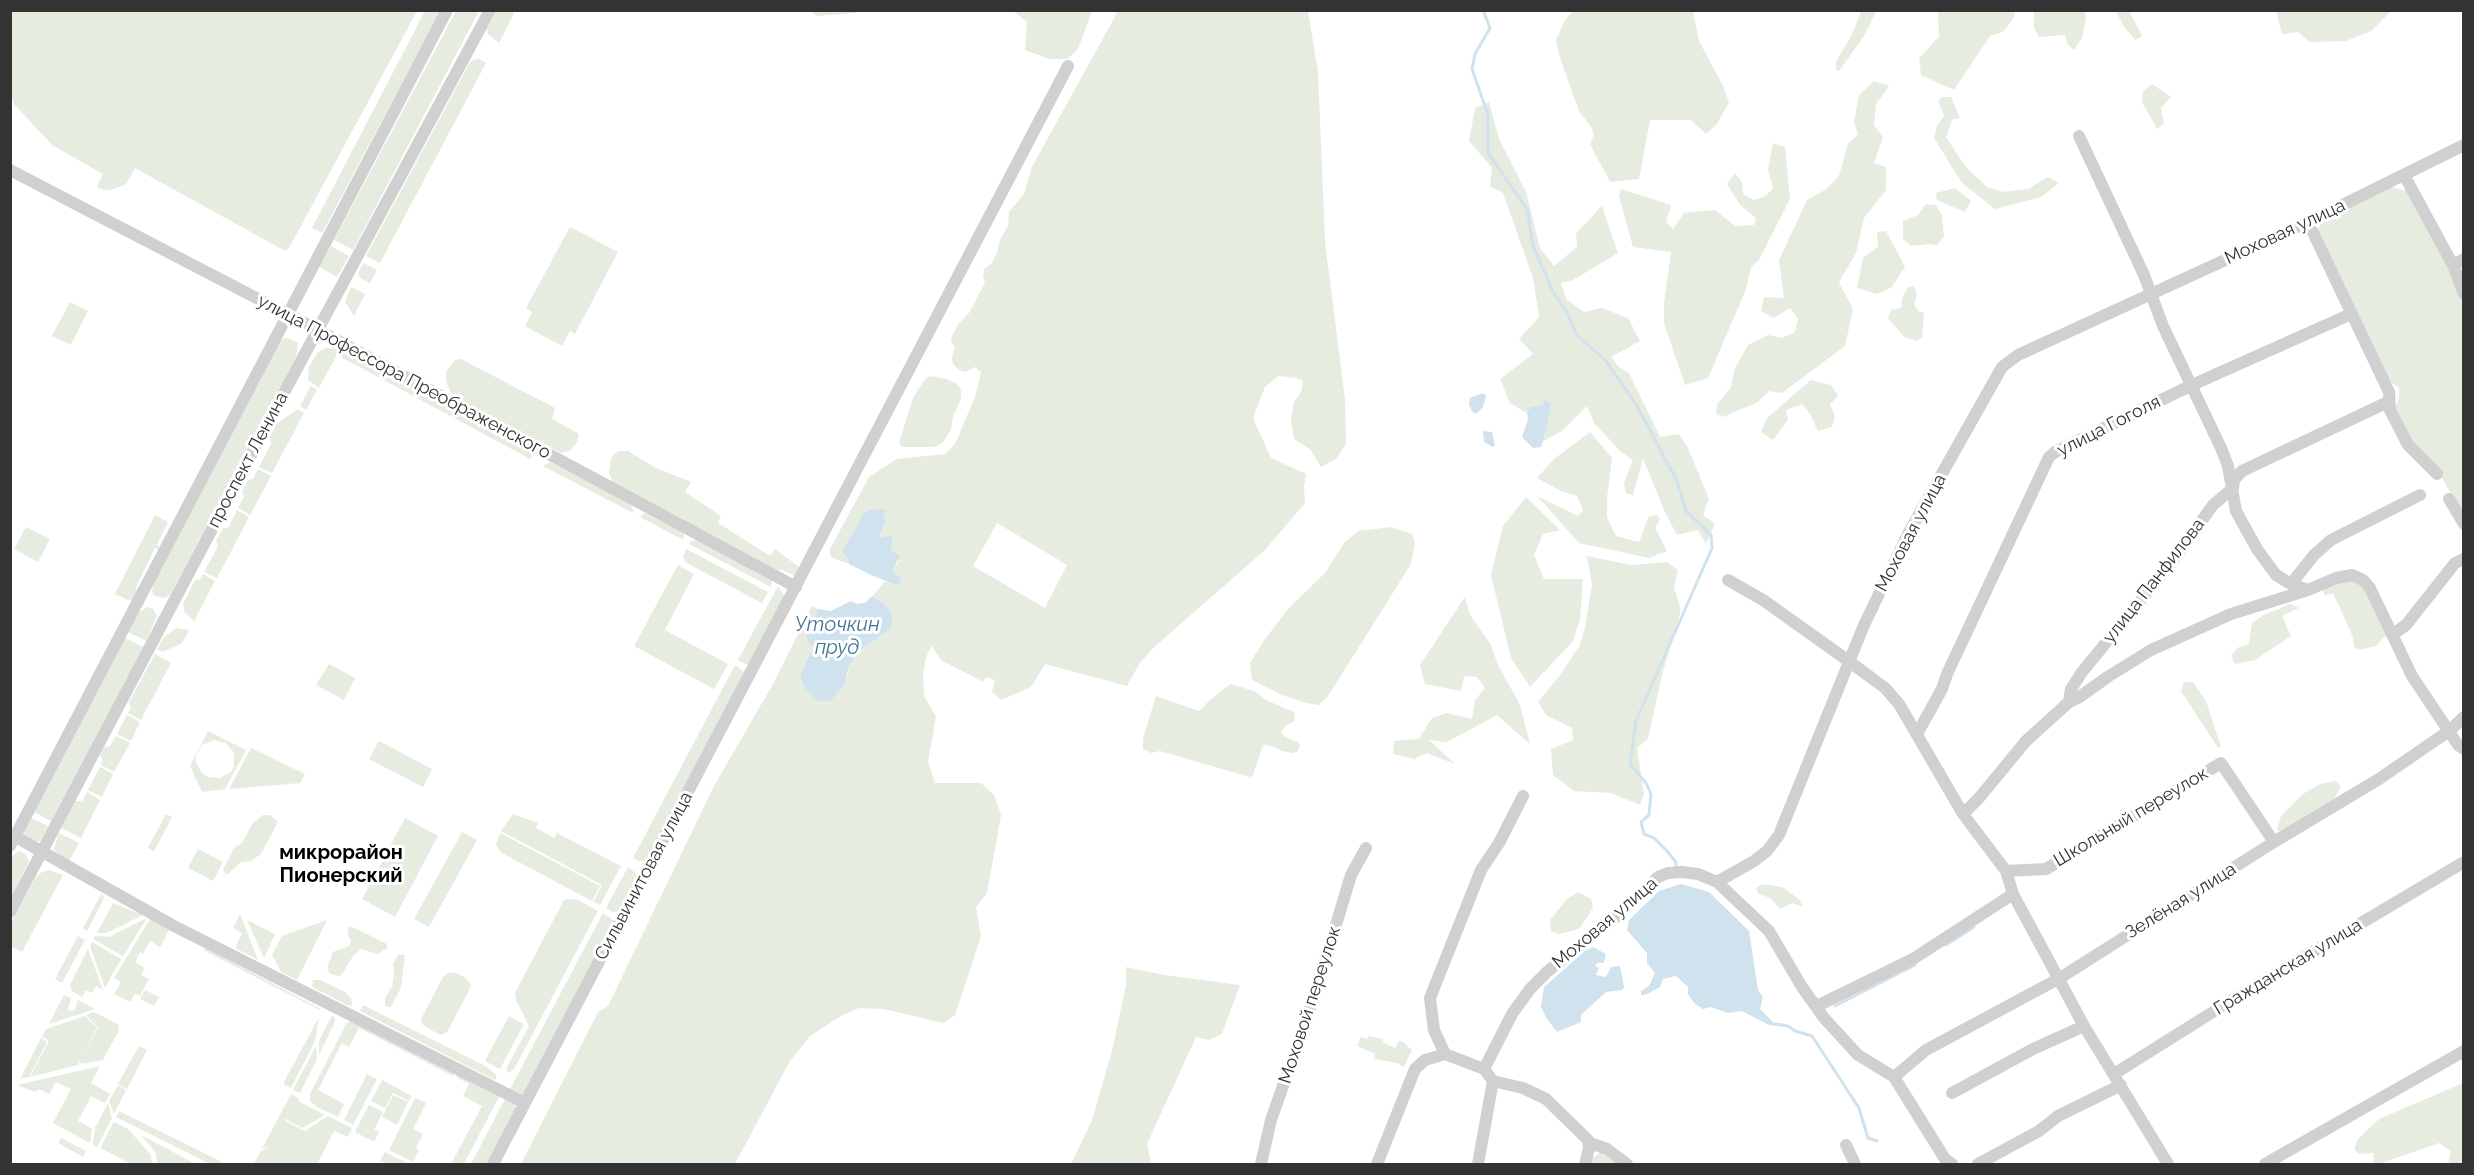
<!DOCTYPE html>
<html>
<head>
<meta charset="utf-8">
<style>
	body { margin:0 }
	#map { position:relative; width:2474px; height:1175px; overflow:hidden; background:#fff; font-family:Raleway,sans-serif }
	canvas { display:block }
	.frame { position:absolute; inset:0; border:12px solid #333; pointer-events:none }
</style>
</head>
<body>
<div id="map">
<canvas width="2474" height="1175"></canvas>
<div class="frame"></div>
</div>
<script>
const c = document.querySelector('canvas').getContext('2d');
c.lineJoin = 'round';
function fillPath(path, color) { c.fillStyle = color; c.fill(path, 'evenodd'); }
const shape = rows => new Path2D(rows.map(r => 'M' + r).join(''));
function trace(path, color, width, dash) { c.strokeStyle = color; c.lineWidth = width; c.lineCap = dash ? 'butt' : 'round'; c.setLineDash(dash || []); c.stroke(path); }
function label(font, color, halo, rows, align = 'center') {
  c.font = font + ' Raleway,sans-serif'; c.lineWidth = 6; c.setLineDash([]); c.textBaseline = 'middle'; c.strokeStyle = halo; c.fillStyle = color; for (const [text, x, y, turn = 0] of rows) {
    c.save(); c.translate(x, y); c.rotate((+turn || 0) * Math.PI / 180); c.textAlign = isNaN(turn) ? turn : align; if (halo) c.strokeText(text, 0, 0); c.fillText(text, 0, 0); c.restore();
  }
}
const green = shape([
	[11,10,417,10,417,11,289,248,285,251,135,168,126,184,114,189,105,190,97,187,103,174,52,145,14,104,10,91],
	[1862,10,1876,11,1864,36,1839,71,1836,70,1836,62,1851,36],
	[425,11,440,11,322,233,312,228],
	[456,11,479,11,353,250,334,240],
	[497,11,515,11,499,43,488,34,487,29],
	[812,11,857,11,856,13,816,16],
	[1013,11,1092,11,1078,49,1067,59,1049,59,1025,50,1027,22],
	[1118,11,1308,11,1318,72,1325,242,1345,399,1346,444,1336,459,1321,467,1310,449,1294,439,1291,420,1294,402,1301,392,1303,381,1296,378,1278,376,1265,387,1253,418,1271,458,1306,474,1304,486,1305,503,1265,550,1152,649,1139,664,1127,686,1045,664,1031,687,1001,700,992,692,995,680,986,677,983,682,941,660,932,646,926,657,923,676,924,696,936,716,928,762,935,783,981,783,994,795,1001,815,987,893,976,907,981,936,955,1015,943,1023,884,1009,859,1008,841,1016,810,1036,790,1061,735,1164,521,1164,598,1012,608,1006,714,786,773,684,812,606,818,609,807,639,813,646,800,676,805,687,813,693,847,677,849,666,858,652,890,629,889,610,873,596,885,581,899,586,901,579,894,573,893,569,899,561,891,551,893,534,881,538,880,534,886,522,864,513,842,552,849,560,849,564,833,558,830,555,830,549,869,477,897,459,945,454,955,444,975,397,981,372,975,367,965,372,958,369,953,364,952,357,955,348,951,340,952,336,958,324,969,313,985,283,983,276,984,269,992,263,997,252,1000,240,1008,226,1009,212,1024,194,1032,167],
	[997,523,1067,565,1045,608,973,566],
	[1573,11,1693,11,1699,41,1722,84,1729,102,1717,124,1706,134,1691,120,1650,120,1639,179,1610,182,1590,144,1594,135,1591,127,1579,111,1560,58,1556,41,1565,20],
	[1938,11,2015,11,2014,17,2004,31,1990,36,1954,90,1921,75,1919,58,1939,37],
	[2034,11,2085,11,2086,18,2082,38,2074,50,2068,45,2065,35,2039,37,2034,28],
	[2116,11,2129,11,2142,36,2135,40,2124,27],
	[2276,11,2276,10,2391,11,2371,31,2346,41,2310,42,2298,32,2282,34],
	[479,59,486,63,380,263,366,256,469,64,473,60],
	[1874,81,1889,86,1876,104,1874,125,1883,137,1874,163,1886,167,1886,190,1864,218,1856,253,1839,282,1853,309,1845,346,1782,393,1769,391,1758,402,1723,417,1716,413,1718,403,1731,387,1735,368,1748,345,1768,335,1782,338,1795,332,1798,319,1790,308,1774,318,1761,311,1764,297,1784,298,1779,260,1807,200,1825,190,1839,176,1848,144,1858,134,1854,122,1859,95],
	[2152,84,2171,97,2161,108,2164,123,2157,129,2142,102,2143,91],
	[1942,97,1951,97,1960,118,1952,120,1946,137,1965,166,1987,187,2004,192,2028,189,2048,177,2059,183,2041,197,1995,209,1962,183,1934,138,1937,126,1944,116,1938,101],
	[1489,102,1499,139,1526,192,1540,248,1554,266,1577,247,1576,233,1602,206,1618,253,1573,280,1561,283,1567,300,1584,312,1602,308,1628,318,1640,341,1611,357,1619,367,1629,373,1660,437,1679,434,1688,448,1709,499,1703,515,1715,524,1706,544,1698,530,1677,535,1665,512,1643,459,1633,495,1626,493,1624,483,1633,460,1620,451,1594,423,1587,406,1562,431,1543,441,1546,427,1543,405,1530,407,1527,413,1510,403,1500,379,1533,354,1519,339,1539,317,1533,278,1503,193,1490,186,1492,168,1469,141,1475,108],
	[1773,143,1785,147,1790,199,1759,260,1751,267,1746,289,1708,378,1685,385,1664,323,1664,303,1671,252,1633,247,1619,196,1621,189,1671,205,1666,222,1673,229,1684,213,1715,210,1735,226,1754,225,1756,218,1740,205,1727,184,1735,173,1742,182,1743,194,1754,200,1766,196,1773,188,1768,170],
	[2391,187,2408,191,2447,261,2463,305,2463,516,2441,476,2417,449,2399,420,2395,407,2399,399,2399,388,2384,377,2317,236,2321,219],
	[1955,188,1971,201,1965,212,1937,200,1936,193],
	[1926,204,1936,205,1942,216,1944,236,1937,245,1929,244,1911,246,1903,239,1903,221,1918,215],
	[570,227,618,252,575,334,570,331,562,346,525,326,532,312,526,308],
	[1886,231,1905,267,1892,287,1877,294,1857,288,1863,258,1878,247,1877,232],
	[331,246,349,256,337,277,319,267],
	[363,263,377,270,370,283,360,278,358,274],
	[1914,286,1917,295,1914,304,1918,311,1924,313,1922,338,1916,341,1904,337,1888,318,1891,310,1901,308,1902,298,1908,287],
	[351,287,365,294,354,316,345,302],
	[70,302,88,311,71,345,52,336],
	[287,338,298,343,296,357,170,595,164,598,155,596,152,592,153,585,281,340],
	[326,348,340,349,319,388,308,380,309,367,318,352],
	[344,351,529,450,532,456,530,459,341,357],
	[461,359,555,408,552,419,579,434,577,442,570,451,561,453,452,396,446,381,446,372,455,360],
	[930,376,947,379,957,384,961,390,961,399,953,417,951,430,943,442,934,447,902,447,899,443,913,398,925,379],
	[1811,380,1831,385,1838,396,1830,404,1835,416,1832,427,1818,431,1810,414,1802,404,1786,410,1788,420,1773,440,1761,432,1767,418],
	[311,386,317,390,306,410,300,406],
	[298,409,304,413,272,473,259,467,271,444,270,437,276,424],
	[1590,432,1612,458,1607,498,1607,517,1616,536,1639,542,1649,516,1657,515,1660,519,1655,528,1667,551,1649,558,1579,543,1537,496,1578,516,1583,510,1577,496,1561,491,1537,478,1554,459],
	[620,451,628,451,654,467,691,482,685,492,721,516,718,523,770,556,775,549,799,567,795,576,780,569,779,571,613,483,609,473,611,459,614,454],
	[550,462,630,504,634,511,633,513,543,466],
	[258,469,271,476,250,515,238,508,244,496,242,491,248,480,253,479],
	[1526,497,1560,530,1543,534,1534,555,1544,579,1583,579,1580,619,1573,641,1530,687,1511,658,1491,575,1503,526],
	[237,510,249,517,217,578,204,572,218,546,216,541,223,528,228,528],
	[644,513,682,532,684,535,683,540,640,517],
	[155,515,168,522,157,545,161,548,160,550,155,548,136,587,137,593,133,600,128,600,115,594],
	[26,527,50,539,38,562,14,549],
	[1391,527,1412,534,1415,543,1411,564,1328,696,1319,705,1306,703,1282,695,1252,680,1250,663,1265,639,1289,608,1325,573,1344,543,1358,531],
	[697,540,772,580,771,587,689,544,691,541],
	[686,549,768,592,762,603,685,562,683,557],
	[1587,556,1631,565,1667,562,1678,570,1674,587,1681,610,1662,675,1648,739,1637,748,1644,794,1640,805,1611,793,1574,791,1553,775,1551,749,1573,740,1572,728,1546,715,1538,702,1560,675,1580,645,1585,627,1592,585],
	[678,565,694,574,665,630,728,664,714,689,634,646],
	[203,574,215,581,194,621,185,613,183,604,195,580,200,580],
	[2348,578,2360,582,2388,633,2376,646,2359,650,2354,647,2353,637,2333,593,2325,596,2323,591,2326,586],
	[778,586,785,597,749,664,746,664,738,660],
	[1465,597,1470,615,1491,645,1498,665,1520,705,1530,744,1497,715,1447,742,1429,740,1455,764,1427,753,1414,759,1393,754,1394,741,1419,739,1432,718,1446,713,1472,719,1475,700,1485,688,1477,677,1464,676,1461,691,1425,684,1420,665],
	[2290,604,2299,608,2282,616,2291,636,2255,660,2235,664,2231,656,2237,648,2249,644,2252,623,2264,615],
	[148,607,153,609,157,616,146,641,128,632,139,612],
	[177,628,189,630,182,643,163,652,157,649,165,636],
	[125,638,143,647,51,821,34,812],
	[155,654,171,663,141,720,128,713,131,708,129,702],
	[329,664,355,678,344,700,316,685],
	[735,665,744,672,646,861,639,861,633,858],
	[2184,682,2193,682,2206,701,2221,747,2218,748,2181,691],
	[1231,684,1254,691,1268,701,1294,712,1295,721,1286,725,1281,732,1285,737,1298,742,1300,745,1298,751,1293,753,1282,751,1271,746,1263,745,1253,775,1250,777,1160,751,1151,753,1143,749,1143,738,1156,696,1199,711,1210,700],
	[127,715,140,722,131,741,117,734],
	[208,731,246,750,225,789,202,792,190,766],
	[214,740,226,743,234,753,234,766,231,772,220,778,208,777,202,773,196,762,196,756,202,745],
	[116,736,130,743,114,772,101,765,103,761,100,755,104,747,110,746],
	[379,741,432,769,423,787,369,759],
	[251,748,305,774,300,783,229,789],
	[100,767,113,774,102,797,88,790],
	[2335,781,2341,786,2334,799,2281,832,2277,830,2281,816,2303,794,2320,784],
	[87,792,100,800,81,838,61,828,75,801,82,801],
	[166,814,172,817,154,851,148,848],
	[513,814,538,823,536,828,554,838,557,833,621,866,600,905,593,902,602,885,501,831],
	[263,815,270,815,278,822,261,854,251,861,241,862,227,875,223,870,234,848,242,843,252,824],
	[31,818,48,826,41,840,36,842,25,836,24,831],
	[405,818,438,836,395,917,362,899],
	[462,832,477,840,429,927,414,919],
	[59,833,79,843,69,861,59,856,54,849],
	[500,833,600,886,592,901,500,852,496,844],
	[198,849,223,862,213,881,188,868],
	[19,851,25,854,29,861,11,898,11,857],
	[628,867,638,875,620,911,613,912,606,908],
	[49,870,63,875,22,952,11,946,11,923,36,877,42,872],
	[1762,884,1782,887,1800,900,1803,907,1792,903,1780,909,1770,898,1759,894,1756,888],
	[1578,892,1591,899,1593,908,1579,929,1559,934,1551,931,1550,920,1567,899],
	[101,894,104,896,103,901,87,931,83,928],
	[568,899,578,900,598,911,514,1069,508,1073,506,1069,529,1026,516,1000,515,993,564,900],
	[113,903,143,915,107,933,97,933],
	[603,913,614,921,524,1095,509,1091],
	[240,914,258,960,235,948,242,933,233,928],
	[147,918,123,956,93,939,95,936,109,937],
	[150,919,169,930,160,947,150,941,143,954,140,952,135,962,145,968,141,975,149,979,140,996,135,994,130,1002,114,994,121,982,114,978],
	[247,920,275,934,264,958],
	[327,920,297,980,281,972,272,955,282,936],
	[348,927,355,928,387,944,387,948,378,954,361,949,353,956,342,974,339,976,330,974,327,968,333,952,349,946,351,941,348,935],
	[78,936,85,940,62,983,55,979],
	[92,942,121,959,105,988,90,946],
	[205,948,321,1009,320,1010,203,950],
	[88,949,103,990,96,986,92,993,86,990,82,997,72,991,70,985],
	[398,955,405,955,401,987,391,1007,387,1007,385,1005,385,998,392,987,394,974,393,964],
	[1126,967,1164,975,1240,985,1222,1034,1209,1040,1196,1037,1147,1144,1151,1164,1071,1164,1092,1120,1112,1051,1126,985],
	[454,972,466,978,471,986,450,1027,446,1033,441,1035,427,1028,422,1024,421,1019,443,977,448,973],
	[313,980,320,980,345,992,351,998,352,1003,351,1006,347,1005,312,987],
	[145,990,159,997,154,1006,140,999],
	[64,995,71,998,68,1009,70,1011,75,1010,78,1000,95,1009,49,1024],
	[363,1005,487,1067,497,1076,495,1080,368,1015,360,1011],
	[94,1012,119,1025,118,1032,103,1060,81,1064,80,1061,98,1028,86,1015],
	[332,1015,335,1018,334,1024,319,1055,319,1041],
	[85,1016,97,1028,78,1065,30,1077,49,1041,42,1037,46,1029],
	[509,1016,524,1024,500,1069,485,1061],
	[319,1017,315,1041,291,1088,283,1084],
	[351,1021,456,1071,453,1076,359,1028,349,1047,342,1043,318,1090,344,1104,338,1117,317,1107,310,1101,310,1094,346,1024],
	[1369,1036,1383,1039,1383,1042,1395,1048,1399,1041,1403,1042,1412,1050,1404,1067,1397,1063,1374,1059,1375,1054,1357,1046,1361,1037,1367,1039],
	[41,1038,47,1042,29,1077,20,1079],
	[139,1046,147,1050,127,1089,118,1084],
	[316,1046,317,1059,300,1093,293,1090],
	[100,1066,91,1083,110,1094,105,1103,91,1096,78,1121,92,1129,90,1143,53,1123,71,1089,56,1082,49,1094,39,1089,35,1092,17,1085],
	[458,1073,501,1093,464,1164,451,1164,482,1106,463,1096,469,1084,456,1077],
	[367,1074,377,1079,353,1125,344,1120],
	[382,1080,412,1096,409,1101,393,1093,385,1108,371,1101],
	[2463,1083,2463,1164,2448,1164,2451,1151,2439,1143,2379,1164,2373,1163,2374,1153,2359,1154,2354,1150,2358,1139,2379,1119],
	[118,1085,126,1090,114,1114,109,1101],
	[291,1094,298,1098,300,1102,325,1115,302,1128,285,1119,285,1121,305,1131,328,1116,352,1128,348,1137,334,1131,317,1164,254,1164,261,1151,272,1145,262,1149],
	[393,1095,408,1102,397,1125,382,1117],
	[506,1097,515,1102,516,1108,487,1164,471,1164],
	[415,1098,426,1103,413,1129,423,1134,416,1148,419,1150,413,1162,389,1150],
	[108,1103,112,1118,97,1147,93,1145,95,1128],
	[369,1105,383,1112,374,1130,379,1132,374,1142,355,1132],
	[119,1111,226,1164,210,1164,116,1117],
	[114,1122,128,1129,151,1155,152,1164,131,1164,100,1148],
	[141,1135,194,1163,157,1164,156,1153],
	[61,1138,86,1151,83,1157,58,1143],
	[385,1152,409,1164,388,1164,380,1161],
	[1600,1153,1608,1157,1618,1164,1589,1164,1590,1160]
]);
const water = shape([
	[1483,393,1486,396,1483,407,1476,414,1472,412,1469,404,1470,398],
	[1545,400,1551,405,1543,441,1541,447,1533,448,1522,437,1528,419,1527,413,1530,407,1543,405],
	[1483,431,1492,432,1495,445,1493,447,1484,442],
	[873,509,886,510,883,518,886,522,880,534,881,538,893,534,891,550,900,556,893,569,894,573,901,579,899,586,871,575,849,564,849,560,842,552,864,513],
	[873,596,889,609,893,618,890,629,858,652,849,666,843,687,830,701,818,701,805,688,800,676,813,647,807,640,807,635,818,609,831,611,851,601,858,604,867,602,868,599],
	[1681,884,1709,892,1749,931,1758,990,1763,997,1760,1009,1777,1026,1769,1025,1742,1011,1728,1013,1711,1007,1703,1009,1695,1004,1688,994,1688,987,1676,976,1663,979,1660,987,1645,995,1641,995,1641,991,1649,986,1655,973,1647,963,1647,953,1627,930,1629,920,1659,891],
	[1593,947,1606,954,1604,963,1597,963,1595,966,1599,968,1596,975,1606,977,1611,967,1620,966,1624,987,1622,990,1606,992,1581,1015,1581,1022,1557,1032,1547,1019,1541,1007,1544,987,1585,951]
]);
const stream = shape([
	[1483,10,1490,28,1475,54,1472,69,1488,115,1488,153,1527,209,1533,246,1554,294,1566,310,1576,334,1606,361,1637,406,1677,481,1686,511,1711,535,1712,548,1636,721,1630,764,1646,783,1651,794,1649,815,1641,822,1644,834,1654,838,1667,851,1676,862,1676,869],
	[1946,945,1974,927],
	[1835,1006,1915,965],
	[1775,1024,1788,1026,1795,1031,1812,1036,1859,1108,1868,1138,1877,1141]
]);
const minor = shape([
	[2079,136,2144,275,2163,326,2221,448,2228,466,2236,511,2257,549,2276,575,2291,584,2308,590],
	[10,170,318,330,796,587],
	[2404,175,2453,265,2464,294],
	[2308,222,2389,392,2390,410,2408,445,2437,474],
	[2453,265,2464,259],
	[2449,499,2464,524],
	[1728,580,1763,600,1850,662,1885,688,1899,704,1963,814,2006,871,2013,894,2084,1026,2168,1164],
	[2291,584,2314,555,2331,540,2420,495],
	[2392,635,2406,625,2455,563,2464,559],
	[2069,702,2078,698,2109,676,2151,650,2231,614,2308,590,2336,578,2352,575,2363,580,2370,588,2412,676,2458,745,2464,749],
	[1917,734,1942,689,1947,674,2049,457,2055,452,2192,385,2351,314],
	[1963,814,1979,798,2026,741,2069,702,2071,689,2082,672,2169,566,2213,505,2233,488,2234,480,2242,471,2388,402],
	[16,837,174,926,525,1103],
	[10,846,447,10],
	[2006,871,2046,869,2221,763,2274,842],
	[1717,882,1754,861,1767,851,1779,835,1864,625,1908,534,2002,367,2018,355,2308,222,2464,145],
	[10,912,287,387,490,10],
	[1817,1006,1913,959,2013,894],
	[1445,1054,1434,1030,1430,998,1481,870,1499,843,1523,796],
	[1445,1054,1484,1069,1493,1081,1523,1088,1546,1099,1588,1140,1589,1148,1585,1164],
	[1484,1069,1512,1014,1530,989,1548,971,1621,913,1658,877,1668,873,1682,872,1698,874,1717,882,1769,931,1802,987,1824,1018,1858,1055,1894,1077,1945,1159,1952,1164],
	[2114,1074,2240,995,2464,862],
	[1894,1077,1926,1050,2060,978,2274,842,2379,779,2449,731,2464,717],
	[1952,1093,2033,1049,2084,1026],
	[1590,1143,1607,1149,1627,1164],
	[1846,1145,1855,1164],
	[493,1164,1068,66],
	[1261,1164,1271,1120,1314,998,1351,875,1366,848],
	[1377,1164,1415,1069,1425,1060,1445,1054],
	[1478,1164,1493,1081],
	[1978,1164,2039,1131,2058,1116,2121,1085],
	[2265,1164,2464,1051]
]);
const streetNames = [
	["Моховая улица",2285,232,-25],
	["улица Профессора Преображенского",404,377,28],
	["улица Гоголя",2109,426,-27],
	["проспект Ленина",248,460,-62],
	["Моховая улица",1911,533,-62],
	["улица Панфилова",2154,581,-52],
	["Школьный переулок",2131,817,-31],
	["Сильвинитовая улица",644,876,-62],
	["Зелёная улица",2181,901,-32],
	["Моховая улица",1605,923,-40],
	["Гражданская улица",2288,967,-31],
	["Моховой переулок",1310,1005,-72]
];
const waterNames = [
	["Уточкин",837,625],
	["пруд",837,648]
];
const neighbourhoodNames = [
	["микрорайон",341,853],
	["Пионерский",341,876]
];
fillPath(green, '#e6ecdf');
fillPath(water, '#cfe2ee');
trace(stream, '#cfe2ee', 3);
trace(minor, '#d0d0d0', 12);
label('18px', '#333', '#fff', streetNames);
label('italic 20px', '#3f7597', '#fff', waterNames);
label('bold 20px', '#000', '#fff', neighbourhoodNames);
</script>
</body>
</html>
